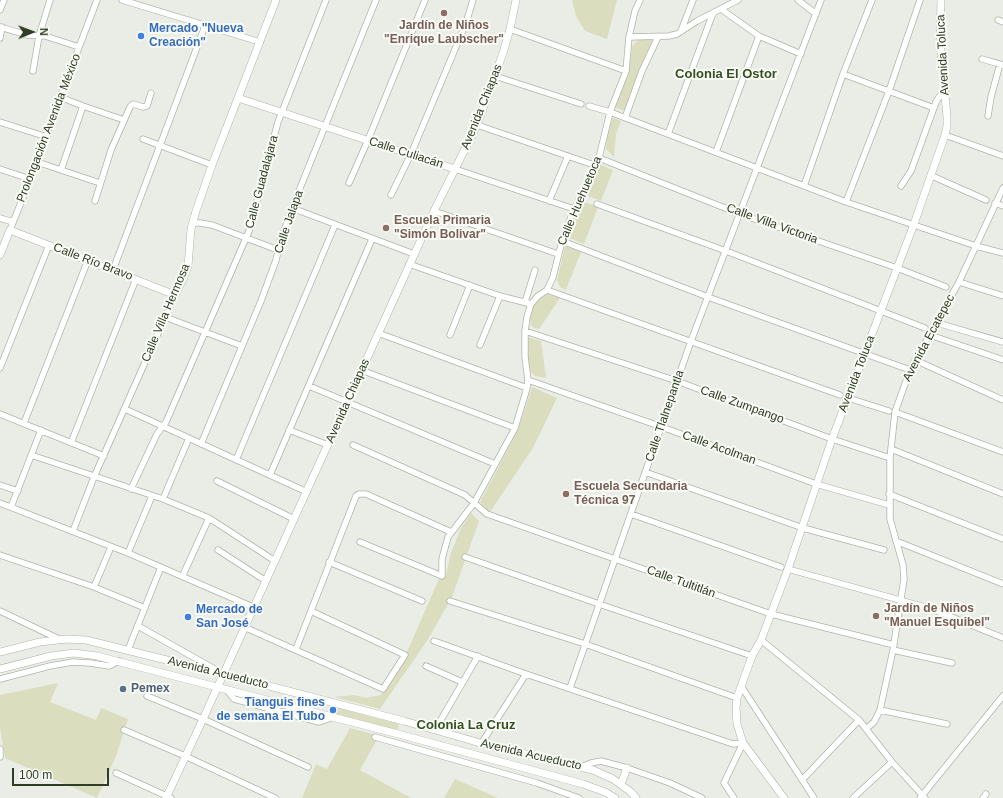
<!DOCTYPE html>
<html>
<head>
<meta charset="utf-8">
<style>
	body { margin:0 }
	#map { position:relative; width:1003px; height:798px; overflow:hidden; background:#eaede5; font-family:Arial,sans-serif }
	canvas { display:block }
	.north { position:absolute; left:12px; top:12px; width:40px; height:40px; -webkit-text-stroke:3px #f8faf5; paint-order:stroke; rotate:89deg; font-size:11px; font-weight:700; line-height:16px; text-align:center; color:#303e25 }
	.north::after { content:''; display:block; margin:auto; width:14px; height:18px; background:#303e25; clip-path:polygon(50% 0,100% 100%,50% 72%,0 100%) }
	.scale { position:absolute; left:12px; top:768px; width:97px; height:18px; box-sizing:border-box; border:2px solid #303e25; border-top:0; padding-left:5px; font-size:12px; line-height:14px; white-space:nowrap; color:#303e25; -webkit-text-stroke:3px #f8faf5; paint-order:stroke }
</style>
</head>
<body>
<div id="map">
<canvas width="1003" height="798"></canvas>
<div class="north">N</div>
<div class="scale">100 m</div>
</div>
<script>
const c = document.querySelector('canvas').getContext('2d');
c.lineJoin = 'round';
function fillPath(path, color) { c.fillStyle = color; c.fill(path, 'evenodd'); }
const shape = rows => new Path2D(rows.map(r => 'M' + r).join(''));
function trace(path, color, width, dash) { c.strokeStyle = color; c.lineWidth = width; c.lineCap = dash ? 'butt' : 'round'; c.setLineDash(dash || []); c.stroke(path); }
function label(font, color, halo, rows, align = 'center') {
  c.font = font + ' Arial,sans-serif'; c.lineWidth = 4; c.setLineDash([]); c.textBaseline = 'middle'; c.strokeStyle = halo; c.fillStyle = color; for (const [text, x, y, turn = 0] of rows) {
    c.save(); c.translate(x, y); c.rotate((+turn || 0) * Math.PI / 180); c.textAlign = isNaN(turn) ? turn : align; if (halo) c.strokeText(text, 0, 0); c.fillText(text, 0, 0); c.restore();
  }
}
const green = shape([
	[572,0,617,0,607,39,585,31,576,16],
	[638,40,654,40,625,111,614,107,629,73,632,46],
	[613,118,621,121,616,134,614,157,606,149,607,133],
	[601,165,613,170,601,201,586,195],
	[582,201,598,207,584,244,567,237,575,213],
	[565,246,581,252,566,290,560,287,557,280],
	[547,294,560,298,539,329,534,328,531,326,530,318,534,304],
	[527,337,541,341,546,378,535,376,529,370,527,349],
	[532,387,557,398,533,448,490,512,480,502,518,430],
	[471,513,479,521,452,597,427,641,380,709,335,697,354,695,366,698,381,695,403,661,439,579,446,575,451,553,461,528],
	[58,683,50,702,96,720,101,708,128,719,116,756,97,798,5,758,0,728,0,695],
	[334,707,399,724,397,730,333,713],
	[350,728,379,736,360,770,411,798,302,798,316,764,327,769],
	[455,779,498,798,444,798]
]);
const minor = shape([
	[122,0,260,42],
	[798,0,816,14],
	[721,9,759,36,801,54],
	[0,10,4,0],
	[998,20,1003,22],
	[0,27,27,35,45,36,79,47],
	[510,29,626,71],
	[681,31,693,0],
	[629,37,669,36,677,34,697,21,738,0],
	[0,38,2,27],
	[982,59,1003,65],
	[33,71,39,36,50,0],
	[843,74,934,108],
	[495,76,581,104],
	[60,97,83,106,124,120],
	[589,106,610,112,846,202,976,246,1003,253],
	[988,116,991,97,1000,64],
	[625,118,642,71,658,37],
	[0,122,47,137],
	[477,125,597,166],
	[668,134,713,13],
	[945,135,1003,156],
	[143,139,212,165],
	[716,152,759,36],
	[599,158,740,214,897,268,946,287],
	[37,162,100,183],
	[0,169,30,179],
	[455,169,574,209],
	[61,170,83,106],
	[932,176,986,200],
	[349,183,368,140,425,0],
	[804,186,843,74,872,0],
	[901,186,911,171,936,102,939,97,944,93],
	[391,195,411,154,466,23,473,0],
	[95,201,111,150,130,107,133,104,143,107,147,106,151,93],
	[549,201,568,156],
	[846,202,889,91,920,0],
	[995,203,1003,206],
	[597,204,726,251,925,328],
	[292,208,414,254],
	[434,211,558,254],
	[0,218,13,222],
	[193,223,200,223,212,225,278,250],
	[10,230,37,162,60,97,97,0],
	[562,241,708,297,910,370],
	[409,264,500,296,531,304],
	[113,270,205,26],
	[959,282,1003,296],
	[547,290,840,395],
	[525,302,535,270],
	[165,317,242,346],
	[937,323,1003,342],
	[525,331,677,381,832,439,890,458],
	[378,333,527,388],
	[450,335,470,285],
	[930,335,1003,360],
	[480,345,500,296],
	[915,360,1003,400],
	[0,368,49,245],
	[361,370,515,428],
	[528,380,662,427,816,484,889,505],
	[309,386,495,464],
	[848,398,889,411],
	[125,409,307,492],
	[895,412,1003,452],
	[0,414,104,456],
	[24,423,88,260],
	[289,430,328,445],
	[71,443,136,279],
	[201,444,261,301,276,260,281,239,292,208,376,0],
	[353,445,465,495,487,514,771,614,894,645],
	[891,449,1003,494],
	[31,455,163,499,209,518,275,561],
	[236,460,335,225],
	[645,472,803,528,884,550],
	[270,475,372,239],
	[217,481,294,519],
	[0,485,18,491],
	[131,489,157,434,166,422,249,231,278,122,326,0],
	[889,494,1003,539],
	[163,499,189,438],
	[0,503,128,553,253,607],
	[11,507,41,430],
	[631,514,781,567],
	[73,531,94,477,175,295],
	[896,541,1003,584],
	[360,542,442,576,442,559,448,537,474,503,515,428,527,388,528,380,525,357,525,331,527,317,531,304,538,296,547,290,553,277,562,241,574,209,589,183,597,166,610,112,626,71,629,37,635,11,640,0],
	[218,550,266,581],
	[128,553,152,496],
	[0,555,94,587,145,608],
	[465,557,599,604,752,656],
	[329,562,422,601],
	[788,569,932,609,1003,638],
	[183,575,209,518],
	[94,587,111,547],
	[450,601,585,644,737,698],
	[0,611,61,640],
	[138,626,218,671],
	[244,627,383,689,405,655,311,611],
	[761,640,859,720,892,762,925,798],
	[434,641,526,674,733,744,743,743],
	[296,649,356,496,359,494,366,494,451,532],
	[128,650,161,567],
	[893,650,952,663],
	[426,666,462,682],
	[0,679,50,666,73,662,90,663,109,666,119,661],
	[741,686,814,798],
	[570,688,691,341,821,0],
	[226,689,234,699,319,722,331,718],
	[147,696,203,719,308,767],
	[880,710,947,724],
	[866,729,874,722,880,710,893,650,904,579,903,565,890,519,890,458,895,412,910,370,959,282,1003,188],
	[124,730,185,756,275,798],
	[435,730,478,656],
	[375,737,537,783,579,798],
	[481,744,526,674],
	[0,749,0,757],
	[581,767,591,763,601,761,627,768,670,783,702,798],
	[116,773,171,798],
	[802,780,859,720],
	[734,798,724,783,743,743],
	[853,798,892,762],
	[920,798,1003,696],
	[983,798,986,794]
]);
const tertiary = shape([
	[238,98,455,169],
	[0,255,10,230,175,295,184,277,188,266,191,229,196,211,212,165,276,0],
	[0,652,40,642,67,639,86,640,223,674,404,721,487,745,593,770,613,779,631,792,636,798],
	[0,669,51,656,74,653,97,656,402,735,583,784,605,792,615,798],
	[621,784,627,768],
	[166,798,203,719,434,211,477,125,503,53,510,29,516,0],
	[784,798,743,743,737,724,736,708,737,698,752,656,761,640,788,569,832,439,914,224,945,135,947,126,947,117,940,41,941,0]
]);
const markers = [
	[444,13,4,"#8d6e63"],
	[141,36,4,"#3f7fe0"],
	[386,228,4,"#8d6e63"],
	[566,494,4,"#8d6e63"],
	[876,616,4,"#8d6e63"],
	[188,617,4,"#3f7fe0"],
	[123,689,4,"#5c6f8a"],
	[333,710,4,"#3f7fe0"]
];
const educationNames = [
	["Jardín de Niños",444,26,"center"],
	["\"Enrique Laubscher\"",444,40,"center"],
	["Escuela Primaria",394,221],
	["\"Simón Bolivar\"",394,235],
	["Escuela Secundaria",574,487],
	["Técnica 97",574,501],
	["Jardín de Niños",884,609],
	["\"Manuel Esquibel\"",884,623]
];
const shopNames = [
	["Mercado \"Nueva",149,29],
	["Creación\"",149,43],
	["Mercado de",196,610],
	["San José",196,624],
	["Tianguis fines",325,703,"right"],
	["de semana El Tubo",325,717,"right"]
];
const streetNames = [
	["Avenida Toluca",943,55,-93],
	["Avenida Chiapas",482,107,-68],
	["Prolongación Avenida México",49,128,-69],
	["Calle Culiacán",406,153,18],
	["Calle Guadalajara",262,182,-75],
	["Calle Huehuetoca",580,201,-67],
	["Calle Jalapa",289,222,-71],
	["Calle Villa Victoria",772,224,20],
	["Calle Río Bravo",93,262,21],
	["Calle Villa Hermosa",166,313,-67],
	["Avenida Ecatepec",929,338,-62],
	["Avenida Toluca",857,374,-69],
	["Avenida Chiapas",348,401,-66],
	["Calle Zumpango",742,405,20],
	["Calle Tlalnepantla",665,416,-71],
	["Calle Acolman",719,448,20],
	["Calle Tultitlán",681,582,20],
	["Avenida Acueducto",218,673,14],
	["Avenida Acueducto",531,755,13]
];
const serviceNames = [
	["Pemex",131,689]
];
const neighbourhoodNames = [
	["Colonia El Ostor",726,74],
	["Colonia La Cruz",466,725]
];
fillPath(green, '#dbddbf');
trace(minor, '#aeb5a8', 7);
trace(tertiary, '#aeb5a8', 8);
trace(minor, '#fff', 5.5);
trace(tertiary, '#fff', 7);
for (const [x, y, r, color] of markers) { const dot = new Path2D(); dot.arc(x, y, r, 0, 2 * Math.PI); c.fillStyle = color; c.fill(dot); trace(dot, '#f8faf5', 1.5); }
label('bold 12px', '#785e54', '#f8faf5', educationNames, 'left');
label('bold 12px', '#366cbe', '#f8faf5', shopNames, 'left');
label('12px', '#303e25', '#f8faf5', streetNames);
label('bold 12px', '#4e5e75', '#f8faf5', serviceNames, 'left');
label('bold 13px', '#355021', '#f8faf5', neighbourhoodNames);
</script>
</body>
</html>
